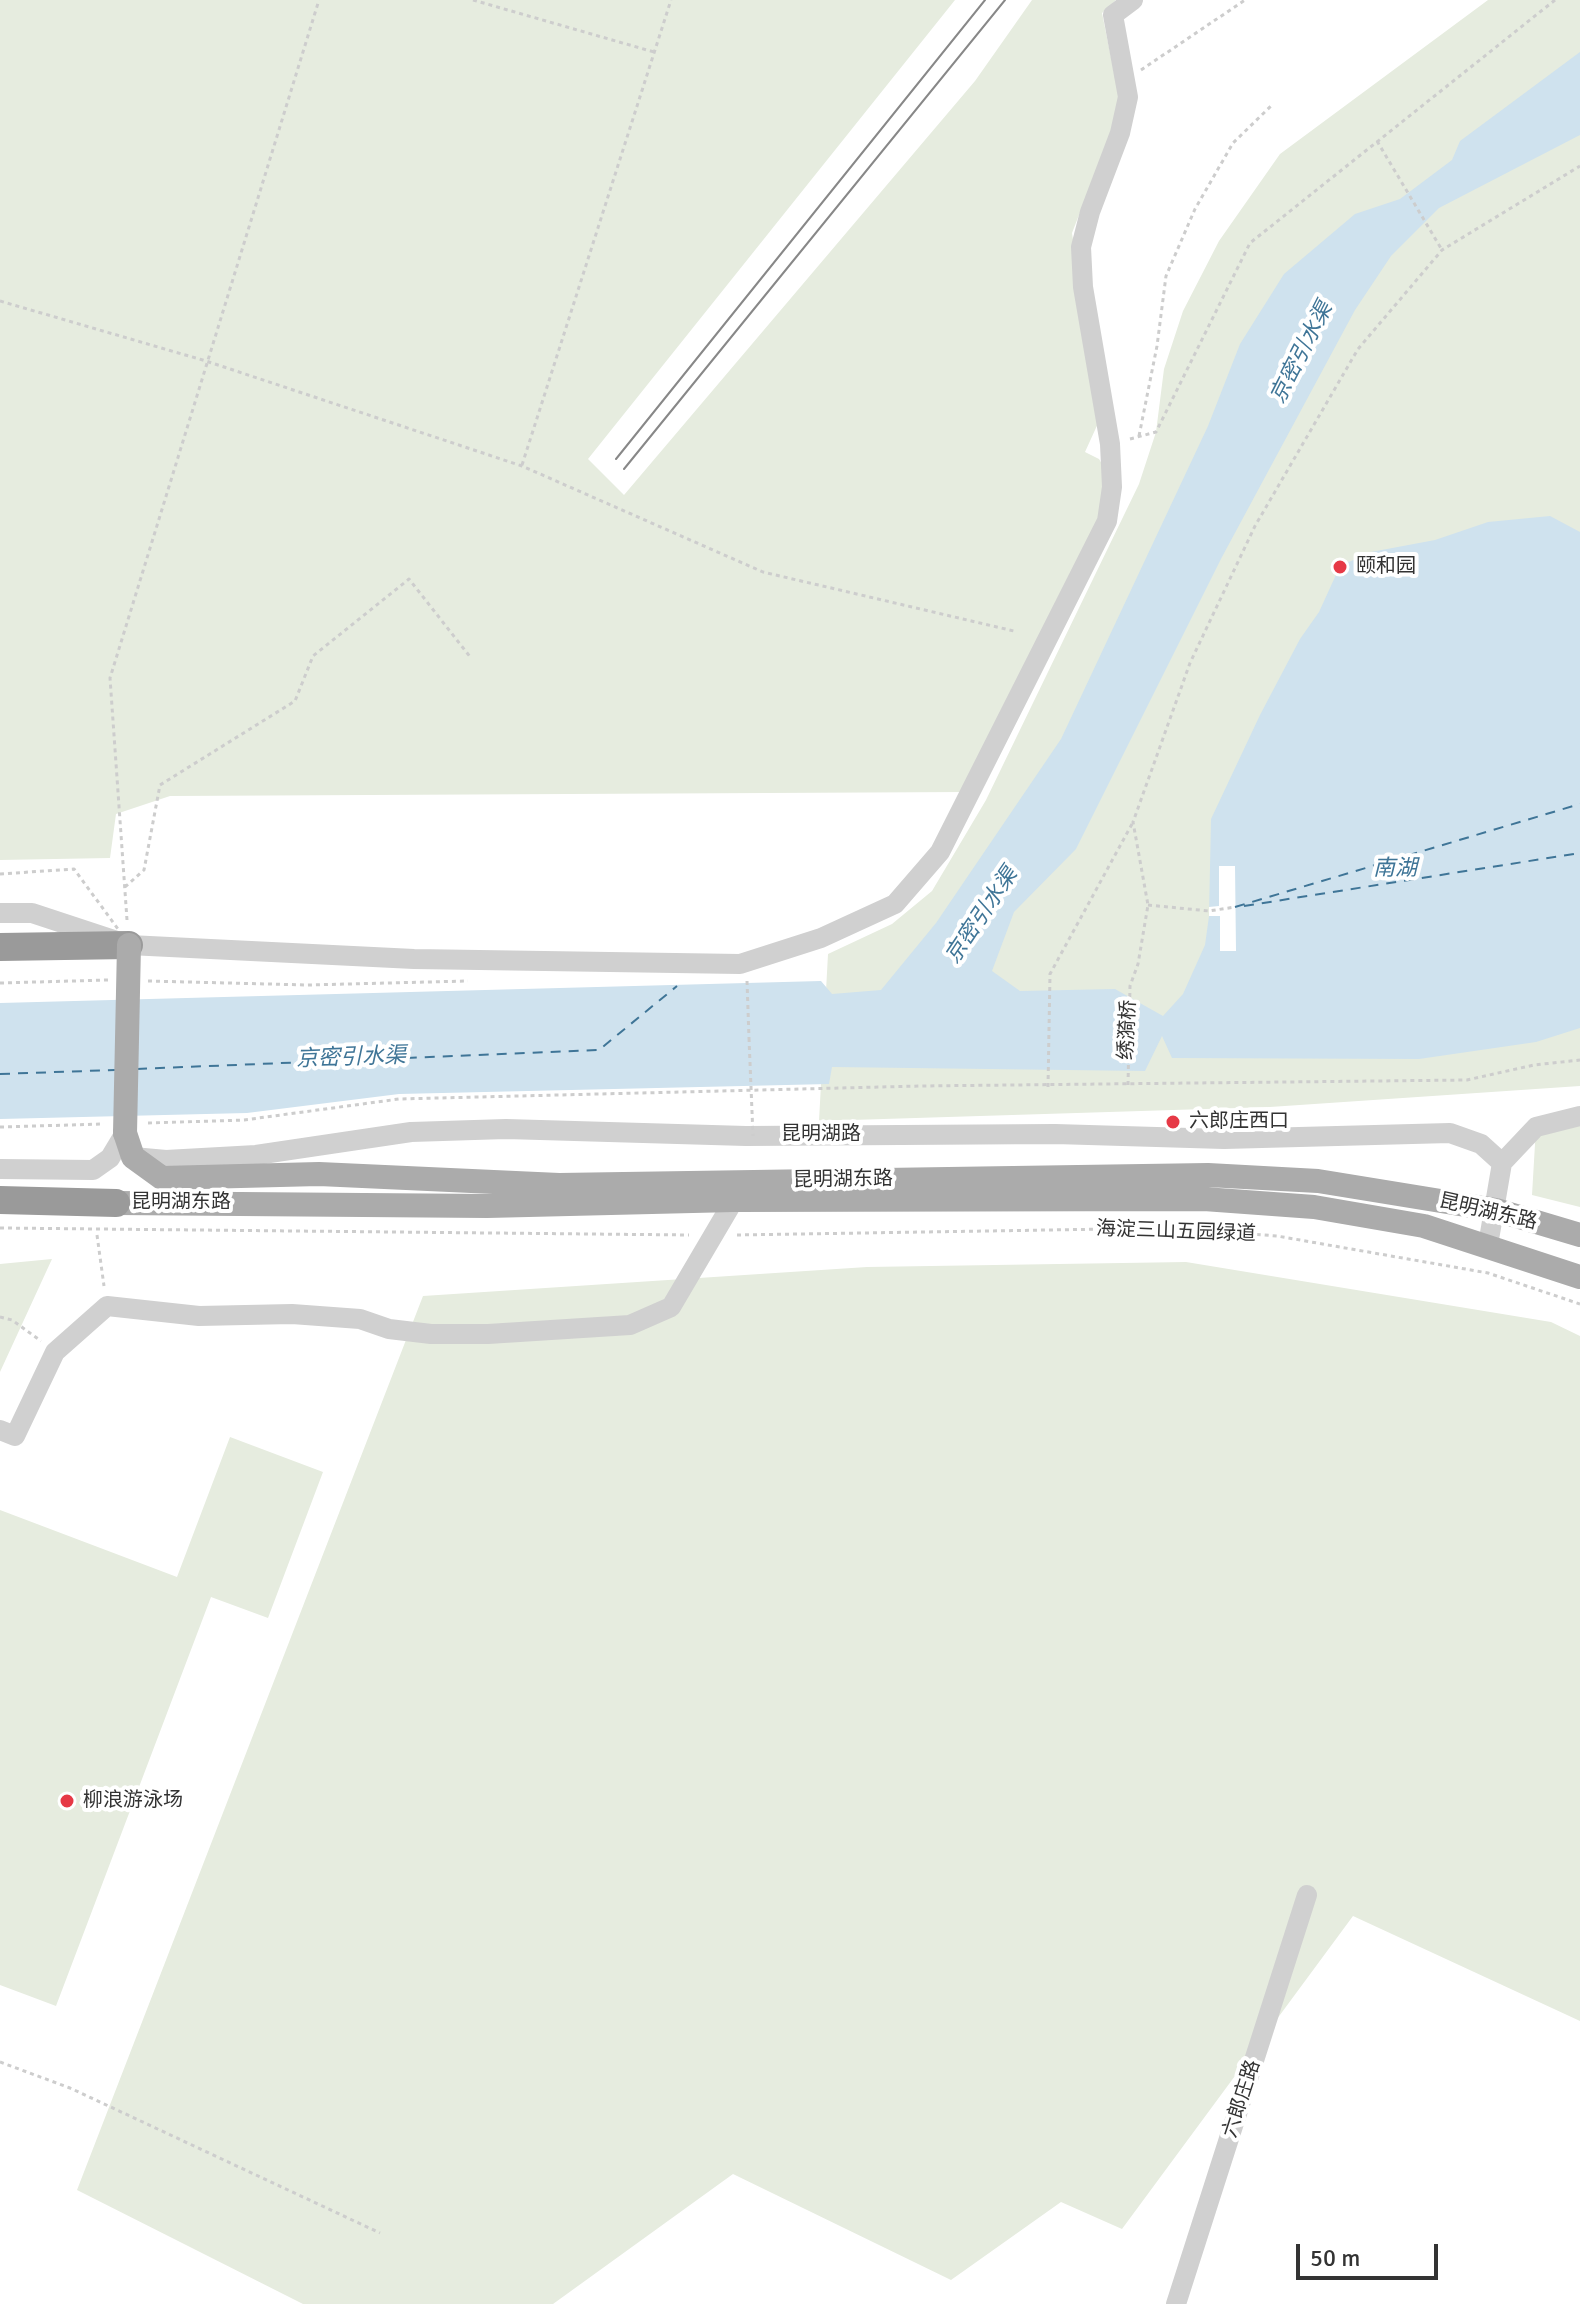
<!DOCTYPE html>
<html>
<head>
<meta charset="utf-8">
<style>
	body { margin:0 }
	#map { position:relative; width:1580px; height:2304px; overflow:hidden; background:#fff; font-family:Signika,sans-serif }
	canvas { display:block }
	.scale { position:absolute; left:1296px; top:2244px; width:142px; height:36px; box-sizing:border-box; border:4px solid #333; border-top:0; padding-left:10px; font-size:24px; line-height:28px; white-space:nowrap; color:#333; -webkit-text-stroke:6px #fff; paint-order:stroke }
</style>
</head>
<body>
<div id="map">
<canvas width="1580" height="2304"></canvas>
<div class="scale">50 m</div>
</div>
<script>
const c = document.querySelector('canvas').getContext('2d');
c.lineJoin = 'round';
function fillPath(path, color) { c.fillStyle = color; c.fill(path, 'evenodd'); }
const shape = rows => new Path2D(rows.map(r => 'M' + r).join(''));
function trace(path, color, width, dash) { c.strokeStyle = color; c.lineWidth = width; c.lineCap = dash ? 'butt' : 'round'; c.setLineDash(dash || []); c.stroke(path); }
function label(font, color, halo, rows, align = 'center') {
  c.font = font + ' Signika,"Noto Sans SC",sans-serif'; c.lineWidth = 8; c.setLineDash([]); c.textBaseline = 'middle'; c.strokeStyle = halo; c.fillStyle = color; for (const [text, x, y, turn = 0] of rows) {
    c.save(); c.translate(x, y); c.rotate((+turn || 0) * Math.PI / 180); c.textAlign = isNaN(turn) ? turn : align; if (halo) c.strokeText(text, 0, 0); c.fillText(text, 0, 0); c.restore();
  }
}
const green = shape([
	[0,0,955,0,588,459,624,495,975,81,1032,0,1116,0,1102,13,1121,107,1072,233,1100,419,1085,452,1099,459,1105,469,1101,524,966,792,170,796,116,814,110,858,0,860],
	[1488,0,1580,0,1580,1086,1270,1107,819,1121,828,954,892,924,932,891,986,800,1139,484,1156,432,1164,369,1183,311,1219,241,1280,154],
	[1580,1116,1580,1207,1532,1195,1536,1127],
	[52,1259,0,1372,0,1264],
	[1186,1262,1551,1322,1580,1336,1580,2021,1353,1916,1122,2229,1061,2202,951,2280,733,2174,553,2304,303,2304,77,2190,423,1296,867,1267],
	[230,1437,323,1472,268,1618,211,1597,56,2006,0,1985,0,1510,177,1577]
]);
const water = shape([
	[1580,52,1580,135,1439,208,1391,256,1355,310,1222,557,1076,849,1014,912,992,971,1020,991,1115,989,1163,1016,1183,994,1205,945,1209,916,1211,819,1260,715,1300,639,1319,612,1340,566,1371,552,1435,540,1488,522,1550,516,1580,532,1580,1028,1536,1042,1419,1059,1172,1058,1162,1036,1145,1071,832,1067,829,1084,399,1094,247,1113,0,1119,0,1003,821,981,832,994,881,990,936,923,1061,739,1208,426,1240,344,1284,274,1355,214,1400,199,1452,160,1460,141]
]);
const pier = shape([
	[1219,866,1235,866,1236,951,1220,951,1220,916,1209,916,1209,907,1219,906]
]);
const ferry = shape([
	[1244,906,1580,853],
	[1235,907,1580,804],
	[137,1069,599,1050,677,986],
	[0,1074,115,1070]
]);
const path = shape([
	[473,0,654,52],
	[1141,70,1245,0],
	[1377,141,1442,250],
	[0,301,206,361,522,466,763,572,1014,631],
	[1139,436,1157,346,1166,276,1195,209,1233,143,1273,104],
	[1130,439,1156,432,1250,243,1555,0],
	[522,465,671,0],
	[125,887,144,870,160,785,295,701,313,656,409,579,471,658],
	[1148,905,1209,911,1235,907],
	[127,920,110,678,319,0],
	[148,981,307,985,468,981],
	[747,981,749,1038],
	[0,983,108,980],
	[1128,1085,1130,986,1138,964,1148,905,1133,822,1190,663,1255,526,1358,349,1442,250,1580,166],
	[1048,1087,1050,974,1132,824],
	[148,1123,244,1120,399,1099,920,1086,1467,1080,1534,1065,1580,1060],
	[0,1127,104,1124],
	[0,1228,689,1235],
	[97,1235,104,1286],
	[737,1235,1173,1228,1277,1236,1488,1273,1580,1304],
	[0,1317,12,1320,41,1341],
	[0,2062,70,2088,380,2233]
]);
const minor = shape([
	[0,913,32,913,129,945,414,959,740,964,821,938,895,904,940,852,1107,521,1112,487,1110,444,1083,287,1081,247,1090,212,1120,133,1128,97,1113,15,1133,0],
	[133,1157,166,1160,256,1155,411,1132,506,1129,746,1136,1055,1134,1224,1139,1450,1133,1481,1144,1502,1163],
	[0,1169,93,1170,110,1158,125,1133],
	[1488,1245,1502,1163,1536,1127,1580,1116],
	[0,1430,15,1436,55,1352,107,1306,199,1316,292,1314,360,1319,389,1329,431,1334,488,1334,630,1325,671,1307,734,1200],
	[1176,2304,1307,1895]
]);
const major = shape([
	[125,1133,133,1157,162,1178,319,1174,559,1185,1208,1175,1318,1181,1496,1210,1580,1235],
	[116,1203,487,1206,734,1200,1204,1199,1314,1207,1424,1226,1580,1277]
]);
const highway = shape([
	[0,947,129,945],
	[0,1200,116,1203]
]);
const tram = shape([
	[616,459,985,0],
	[624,469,1005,0]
]);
const pathBridge = shape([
	[0,874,74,869,118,929],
	[749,1038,753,1136]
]);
const majorBridge = shape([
	[125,1133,129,945]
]);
const markers = [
	[1340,567,8,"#e63946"],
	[1173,1122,8,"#e63946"],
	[67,1801,8,"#e63946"]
];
const poiNames = [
	["颐和园",1356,567],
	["六郎庄西口",1189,1122],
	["柳浪游泳场",83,1801]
];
const streetNames = [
	["绣漪桥",1128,1030,-87],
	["昆明湖路",821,1135],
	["昆明湖东路",843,1180,-1],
	["昆明湖东路",181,1203],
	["昆明湖东路",1488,1212,13],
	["海淀三山五园绿道",1176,1232,2],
	["六郎庄路",1242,2099,-72]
];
const waterNames = [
	["京密引水渠",1302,353,-63],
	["南湖",1395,869],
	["京密引水渠",982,916,-56],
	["京密引水渠",351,1058,-2]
];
fillPath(green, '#e6ecdf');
fillPath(water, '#cfe2ee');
fillPath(pier, '#fff');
trace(ferry, '#3f7597', 2, [10, 8]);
trace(path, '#cdcdcd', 3, [4, 4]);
trace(minor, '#d0d0d0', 20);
trace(major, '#ababab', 24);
trace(highway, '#9a9a9a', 28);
trace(tram, '#888', 2);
trace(pathBridge, '#cdcdcd', 3, [4, 4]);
trace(majorBridge, '#ababab', 24);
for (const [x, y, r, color] of markers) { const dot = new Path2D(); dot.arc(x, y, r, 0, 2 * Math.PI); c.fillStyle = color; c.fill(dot); trace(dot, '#fff', 3); }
label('20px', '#333', '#fff', poiNames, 'left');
label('20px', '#333', '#fff', streetNames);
label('italic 22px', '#3f7597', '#fff', waterNames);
</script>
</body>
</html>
